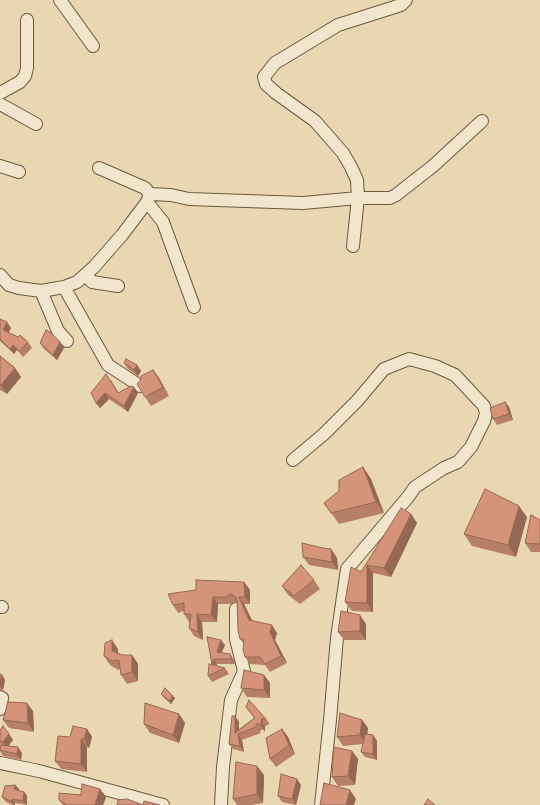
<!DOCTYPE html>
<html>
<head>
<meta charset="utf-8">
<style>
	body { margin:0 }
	canvas { display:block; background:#e9d7b2 }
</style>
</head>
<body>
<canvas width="540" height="805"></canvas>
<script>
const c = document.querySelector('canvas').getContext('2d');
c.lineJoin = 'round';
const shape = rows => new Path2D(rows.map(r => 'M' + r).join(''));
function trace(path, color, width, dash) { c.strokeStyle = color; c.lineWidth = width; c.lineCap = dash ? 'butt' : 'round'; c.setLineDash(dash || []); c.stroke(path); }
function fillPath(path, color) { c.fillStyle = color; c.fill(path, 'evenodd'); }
const minor = shape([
	[60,0,93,46],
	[0,93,20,82,25,76,27,68,27,20],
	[0,104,36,124],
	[0,166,19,172],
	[150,194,171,195,189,199,303,203,358,198,390,198,396,195,433,166,482,121],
	[147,202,163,222,194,307],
	[353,246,358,198,357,180,351,167,343,153,315,121,276,93,266,84,264,77,275,63,338,25,401,5,406,0],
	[0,275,9,285,19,288,41,291,64,287,77,282,94,267,122,235,147,202,150,194,145,188,99,168],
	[86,275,92,282,118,286],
	[64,287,108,365,140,386],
	[41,291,58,331,67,341],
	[293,460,324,434,357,401,384,369,409,359,435,366,455,375,484,406,486,413,484,421,471,447,458,462,444,468,415,487,408,497,347,569,337,638,330,720,321,805],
	[0,607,2,607],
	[0,697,2,698,0,709],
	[0,763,39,771,163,805],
	[221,805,223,767,231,700,244,671,236,639,236,609]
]);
const wall = shape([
	[0,319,11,328,9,332,28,342,32,348,23,357,17,350,14,354,0,341],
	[40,343,64,348,57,360,44,349],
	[0,356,15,368,21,377,7,394,0,390],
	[124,363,137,365,141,371,138,376,128,369],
	[153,370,159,378,169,396,151,406,145,397,140,381],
	[111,380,119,393,134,387,138,393,128,412,109,399,100,408,96,403],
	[505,402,509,407,513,420,497,425,493,419],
	[363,467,371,479,384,513,339,524,324,503,339,491],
	[411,514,417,523,391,577,373,573,373,612,352,611,345,602,361,572],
	[527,517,516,557,472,546,464,534],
	[540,520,540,552,531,552,525,543],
	[331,549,337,558,338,570,309,565,303,557],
	[314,580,320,589,300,604,288,595,282,586],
	[244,582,250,590,250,604,244,604,252,620,277,633,275,640,287,663,270,672,265,665,250,664,245,657,244,644,240,639,237,602,236,602,230,604,218,604,217,622,202,622,203,640,194,636,189,628,190,622,189,622,184,614,184,611,178,613,173,605,196,590],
	[366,624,366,640,344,640,338,632],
	[207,637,225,645,221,653,230,654,233,659,235,664,217,664,216,666,225,668,229,674,212,682,208,676,212,665],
	[118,649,118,653,122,655,132,655,138,664,138,681,127,684,121,675,120,669,118,670,110,665,104,656],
	[0,674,2,675,5,680,3,690,0,690],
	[264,675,270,683,270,698,247,697,241,688],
	[161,694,175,698,171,704,163,697],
	[246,707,266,719,270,724,267,725,265,727,265,732,263,729,260,731,261,733,242,740,244,752,233,749,229,744,235,716,239,722,239,729,254,718],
	[33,711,34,732,9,728,3,720],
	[179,714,185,723,179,743,150,733,144,724],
	[362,720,368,728,367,734,377,741,377,760,365,757,361,752,363,744,343,746,337,737],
	[87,729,92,737,89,748,87,747,87,772,61,769,55,761,70,737],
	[282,729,288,737,295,754,276,767,270,759],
	[0,730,9,734,13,740,8,746,22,753,21,760,3,756,0,751,0,748,2,745,0,744],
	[352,751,358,759,355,785,338,786,332,777],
	[264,775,263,803,252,805,237,805,233,799],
	[15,785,19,789,18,790,24,792,27,796,27,805,15,803,15,805,12,805,6,802,2,797],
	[301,785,296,805,282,802,278,796],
	[100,789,106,797,103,805,63,805,59,800]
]);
const shadedWall = shape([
	[7,322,11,328,7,335,3,330],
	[60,342,64,348,57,360,53,355],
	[13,345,17,350,14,354,10,349],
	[137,365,141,371,138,376,134,370],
	[15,368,21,377,7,394,1,385],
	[153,370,159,378,169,396,163,387],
	[134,387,138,393,128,412,124,406],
	[105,393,109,399,100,408,96,403],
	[505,402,509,407,513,420,509,414],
	[363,467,371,479,384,513,376,502],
	[519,506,527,517,516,557,508,545],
	[411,514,417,523,391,577,384,568],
	[331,549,337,558,338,570,332,562],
	[367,565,373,573,373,612,367,603],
	[244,582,250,590,250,604,245,597],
	[213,597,218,604,217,622,211,615],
	[239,597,244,604,255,627,249,620],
	[197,614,202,622,203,640,198,632],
	[360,615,366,624,366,640,360,631],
	[272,625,277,633,275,640,287,663,281,656,270,632],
	[112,640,118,649,118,659,112,651],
	[221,640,225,645,220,657,217,652],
	[230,654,233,659,235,664,231,659],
	[132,655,138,664,138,681,132,672],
	[214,659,217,664,215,669,212,664],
	[2,675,5,680,3,690,0,686],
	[264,675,270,683,270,698,264,690],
	[173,696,175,698,171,704,169,701],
	[27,703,33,711,34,732,28,723],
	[179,714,185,723,179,743,173,735],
	[235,716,239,722,239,734,238,734,242,740,244,752,240,746,235,733],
	[362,720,368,728,366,744,360,735],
	[261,721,265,727,265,732,261,726],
	[87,729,92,737,89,748,84,739],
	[282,729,288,737,295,754,289,745],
	[9,734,13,740,7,748,3,742],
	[373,735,377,741,377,760,373,754],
	[81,739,87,747,87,772,81,764],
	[18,747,22,753,21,760,17,754],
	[352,751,358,759,355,785,348,776],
	[257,766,264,775,263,803,257,794],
	[297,779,301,785,296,805,292,799],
	[15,785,19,789,18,794,14,789],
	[100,789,106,797,103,805,95,805],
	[350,790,356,799,354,805,346,805],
	[24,792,27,796,27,805,23,801],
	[12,799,15,803,15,805,14,805,11,801]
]);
const building = shape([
	[0,319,7,322,3,330,18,337,20,335,28,342,19,351,13,345,10,349,0,339,0,319],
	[46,330,50,332,60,342,53,355,40,343,46,330],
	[0,356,15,368,1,385,0,385,0,356],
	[126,359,137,365,134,370,124,363,126,359],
	[153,370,163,387,145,397,137,384,140,381,141,376,153,370],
	[106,374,118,393,131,386,134,387,124,406,105,393,96,403,91,393,106,374],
	[505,402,509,414,493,419,490,408,505,402],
	[363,467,376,502,331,513,324,503,339,491,339,480,363,467],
	[485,489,519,506,508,545,464,534,485,489],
	[401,508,411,514,384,568,367,565,367,603,345,602,351,567,361,572,401,508],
	[531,515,540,520,540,544,525,543,531,515],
	[302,543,323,548,331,549,332,562,303,557,302,543],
	[301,565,314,580,294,596,282,586,301,565],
	[196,580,244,582,245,597,239,597,249,620,272,625,270,632,281,656,265,664,260,657,245,657,243,650,244,639,240,639,238,630,237,598,231,594,225,597,213,597,211,615,197,614,198,632,189,628,191,614,184,614,184,603,173,605,168,594,196,590,196,580],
	[341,611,360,615,360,631,338,632,341,611],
	[207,637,221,640,217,652,230,654,231,659,214,659,212,664,207,637],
	[112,640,112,651,122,655,132,655,132,672,121,675,119,660,112,661,104,656,105,643,112,640],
	[209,664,225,668,208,676,209,664],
	[244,670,264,675,264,690,241,688,244,670],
	[0,674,2,675,0,684,0,674],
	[165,688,173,696,169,701,161,694,165,688],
	[249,700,266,719,261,719,264,719,261,721,261,726,258,723,256,725,256,727,238,734,240,746,229,744,232,716,235,716,235,733,255,718,246,707,249,700],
	[8,702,27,703,28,723,3,720,8,702],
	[145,703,179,714,173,735,144,724,145,703],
	[340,713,362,720,360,735,337,737,340,713],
	[3,726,9,734,3,742,0,741,0,730,3,726],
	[73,726,87,729,84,739,81,739,81,764,55,761,58,736,70,737,73,726],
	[282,729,289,745,270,759,266,738,282,729],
	[365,734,373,735,373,754,361,752,365,734],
	[1,745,18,747,17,754,0,750,1,745],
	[334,747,352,751,348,776,332,777,334,747],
	[236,762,257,766,257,794,233,799,236,762],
	[281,774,297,779,292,799,278,796,281,774],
	[324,783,350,790,346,805,320,805,324,783],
	[82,784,100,789,95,805,67,805,59,800,59,793,81,795,82,784],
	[15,785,14,789,24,792,23,801,12,799,11,801,2,797,5,786,15,785],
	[127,799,143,805,144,801,160,805,117,805,118,800,127,799],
	[428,799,435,805,424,805,428,799]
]);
trace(minor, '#6c583e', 14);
trace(minor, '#f1e5cd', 12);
fillPath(wall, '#b77f68');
fillPath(shadedWall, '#956855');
fillPath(building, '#d59479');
trace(building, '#956855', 1);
</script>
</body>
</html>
